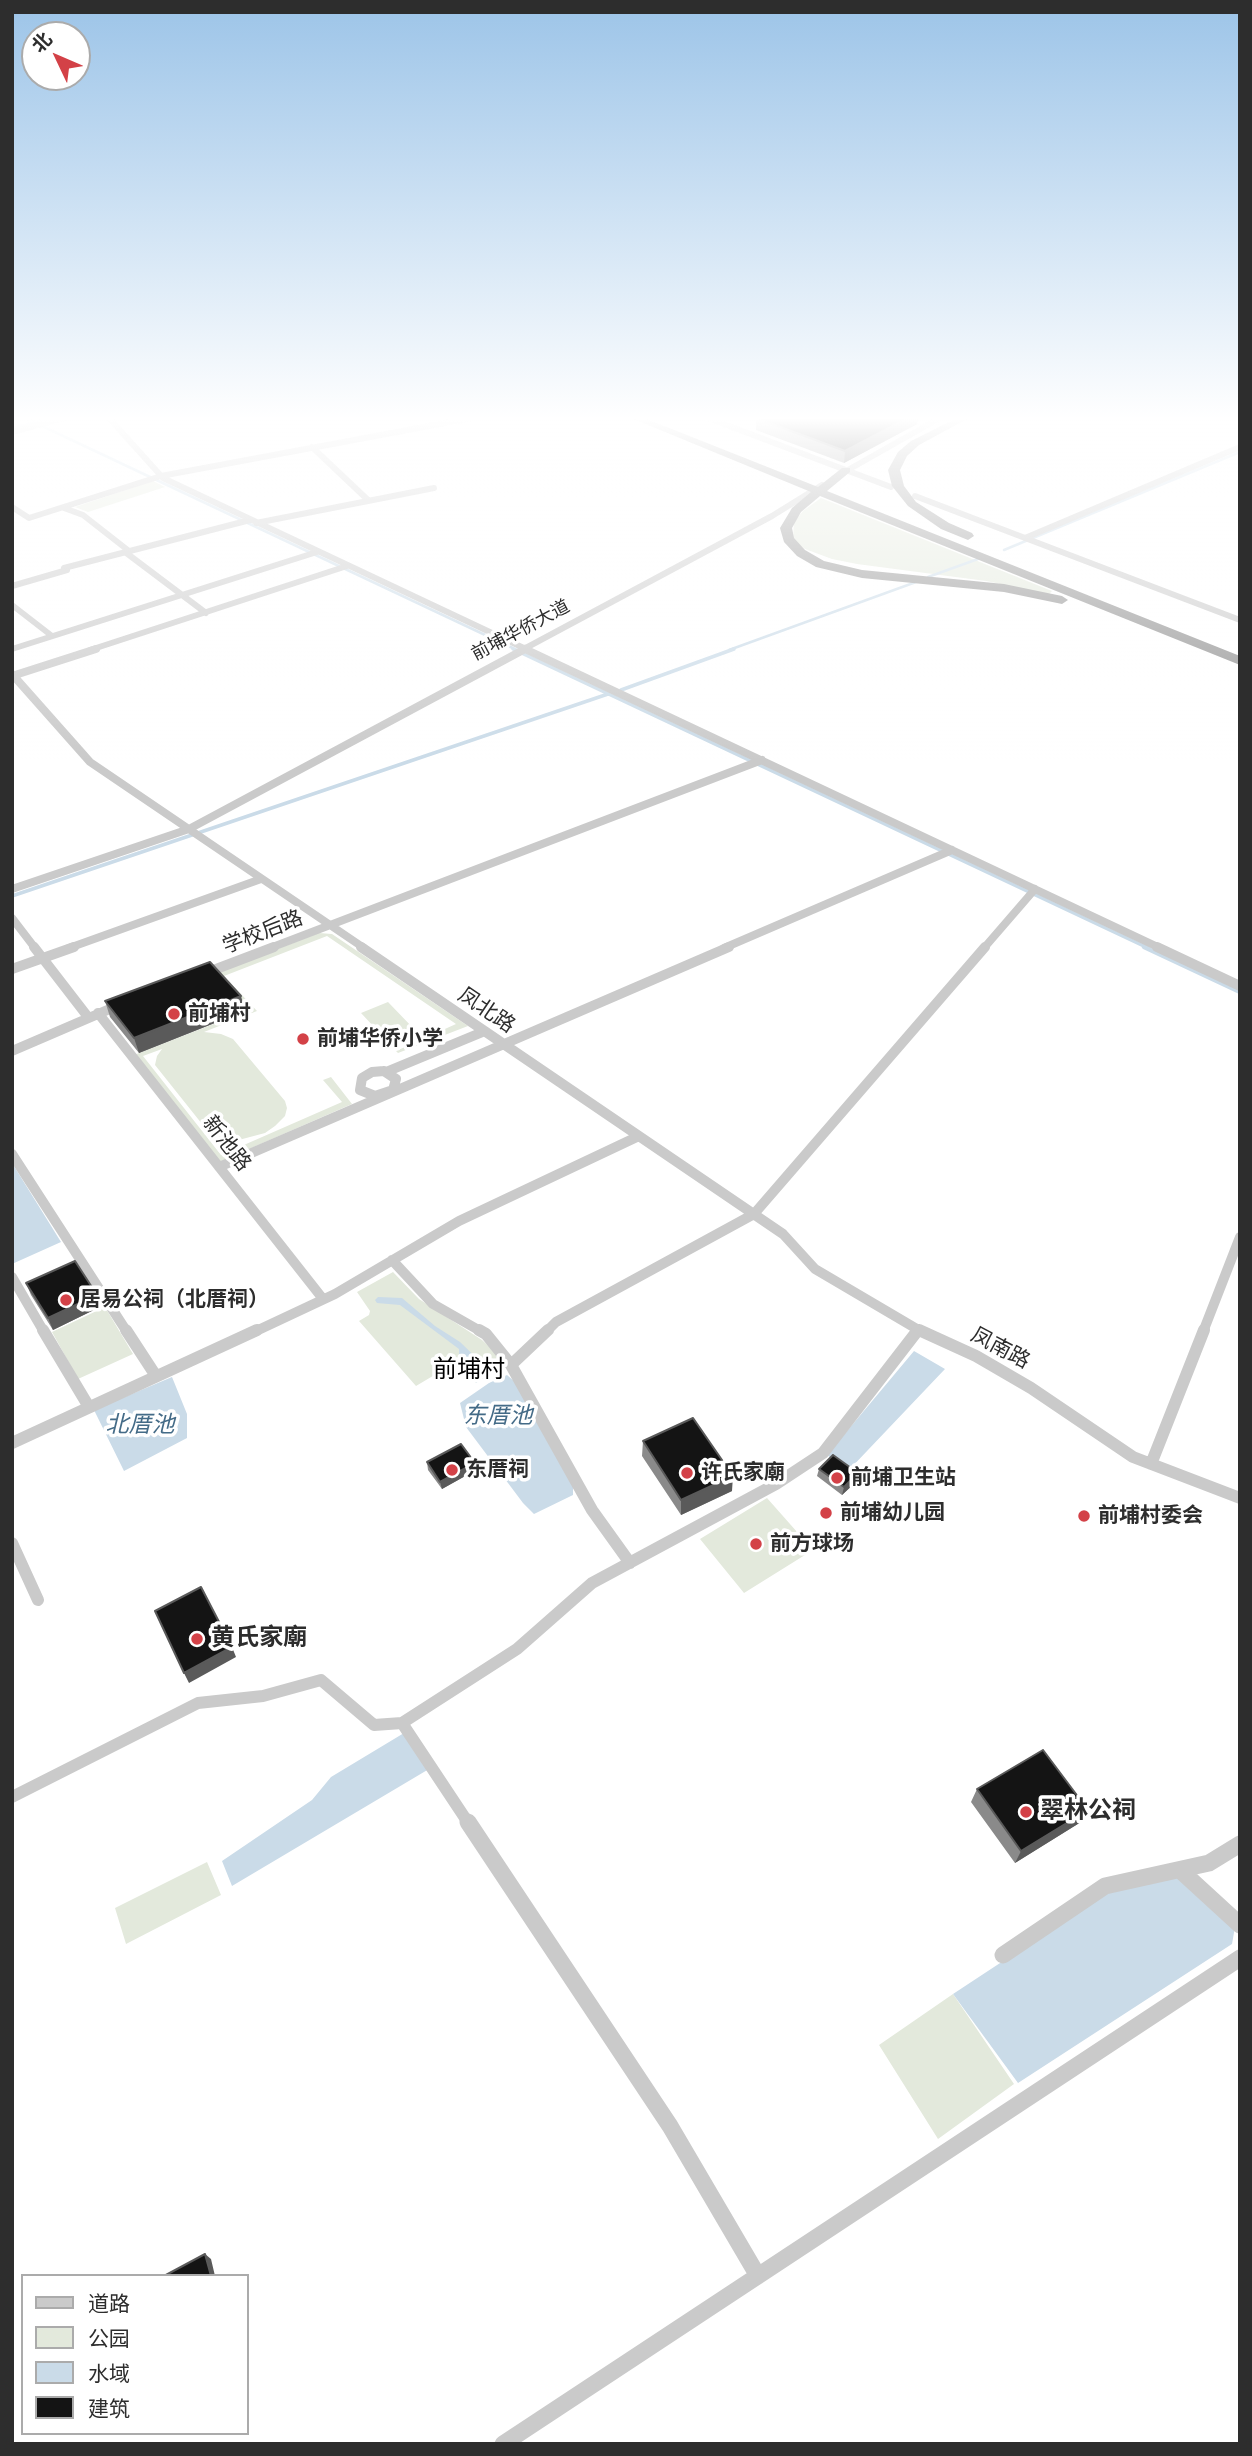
<!DOCTYPE html>
<html>
<head>
<meta charset="utf-8">
<style>
	body { margin:0 }
	#map { position:relative; width:1252px; height:2456px; overflow:hidden; background:#fff; font-family:"DM Sans","Noto Sans SC",sans-serif }
	canvas { display:block }
	.frame { position:absolute; inset:0; border:14px solid #2d2d2d; pointer-events:none }
	.legend { position:absolute; left:21px; top:2274px; width:228px; height:161px; box-sizing:border-box; background:#fff; border:2px solid #ababab; margin:0; padding:9px 12px; list-style:none; font-size:21px; color:#2d2d2d }
	.legend li { display:flex; align-items:center; gap:14px; height:35px }
	.legend b { width:35px; border:2px solid #ababab }
	.north { position:absolute; left:21px; top:21px; width:70px; height:70px; box-sizing:border-box; background:#fff; border:2px solid #ababab; border-radius:50%; rotate:314deg; font-size:19px; font-weight:700; line-height:28px; text-align:center; color:#2d2d2d }
	.north::after { content:''; display:block; margin:auto; width:24px; height:32px; background:#d34147; clip-path:polygon(50% 0,100% 100%,50% 72%,0 100%) }
</style>
</head>
<body>
<div id="map">
<canvas width="1252" height="2456"></canvas>
<div class="frame"></div>
<ul class="legend">
<li><b style="height:9px;background:#cacaca"></b>道路</li>
<li><b style="height:19px;background:#e3e9dc"></b>公园</li>
<li><b style="height:19px;background:#cadbe8"></b>水域</li>
<li><b style="height:19px;background:#141414"></b>建筑</li>
</ul>
<div class="north">北</div>
</div>
<script>
const c = document.querySelector('canvas').getContext('2d');
c.lineJoin = 'round';
function fillPath(path, color) { c.fillStyle = color; c.fill(path, 'evenodd'); }
const shape = rows => new Path2D(rows.map(r => 'M' + r).join(''));
function trace(path, color, width, dash) { c.strokeStyle = color; c.lineWidth = width; c.lineCap = dash ? 'butt' : 'round'; c.setLineDash(dash || []); c.stroke(path); }
function label(font, color, halo, rows, align = 'center') {
  c.font = font + ' "DM Sans","Noto Sans SC",sans-serif'; c.lineWidth = 7; c.setLineDash([]); c.textBaseline = 'middle'; c.strokeStyle = halo; c.fillStyle = color; for (const [text, x, y, turn = 0] of rows) {
    c.save(); c.translate(x, y); c.rotate((+turn || 0) * Math.PI / 180); c.textAlign = isNaN(turn) ? turn : align; if (halo) c.strokeText(text, 0, 0); c.fillText(text, 0, 0); c.restore();
  }
}
const green = shape([
	[153,481,165,487,88,512,75,507],
	[821,498,1052,591,1049,594,986,581,857,564,832,559,805,549,793,540,794,522,803,511],
	[319,933,332,934,468,1026,398,1053,396,1051,456,1024,327,936,224,976,257,1011,204,1032,221,1034,233,1039,285,1101,287,1108,285,1116,275,1126,265,1133,235,1141,221,1139,210,1134,155,1065,157,1056,162,1049,143,1056,221,1155,342,1102,323,1080,331,1077,352,1104,217,1163,134,1055,244,1012,212,974],
	[388,1002,415,1030,388,1042,361,1013],
	[393,1272,419,1299,482,1340,506,1362,476,1383,458,1361,416,1386,359,1321,369,1315,370,1311,357,1292],
	[105,1307,133,1354,78,1379,52,1332],
	[767,1498,813,1550,744,1593,700,1539],
	[207,1862,221,1895,126,1944,115,1908],
	[953,1994,1014,2084,938,2139,879,2045]
]);
const water = shape([
	[12,1163,61,1242,12,1264],
	[378,1297,402,1298,435,1326,460,1342,491,1372,476,1383,459,1360,459,1349,400,1305,377,1303,375,1300],
	[914,1351,945,1369,848,1471,827,1455],
	[507,1375,515,1382,573,1485,573,1495,534,1514,523,1503,466,1427,460,1403,489,1383],
	[172,1377,187,1414,187,1438,124,1471,94,1410],
	[404,1733,429,1769,232,1886,222,1861,312,1800,331,1777],
	[1178,1877,1235,1927,1232,1944,1018,2083,953,1994,1108,1892]
]);
const streamFar2 = shape([
	[25,418,517,650],
	[12,428,51,418],
	[1004,550,1240,452],
	[928,577,978,559],
	[729,650,916,582]
]);
const streamFar1 = shape([
	[513,649,1148,948],
	[621,690,734,649],
	[12,896,608,694]
]);
const stream = shape([
	[1144,947,1240,992]
]);
const minorFar4 = shape([
	[109,418,163,478,528,650],
	[708,418,891,487],
	[12,432,64,418],
	[312,447,368,500],
	[839,475,940,418],
	[915,496,1240,620],
	[12,507,29,518,161,476,472,418],
	[64,508,83,515,129,551],
	[256,523,434,488],
	[1025,538,1240,447],
	[125,552,206,613],
	[12,586,67,570,64,568,250,520],
	[12,605,52,636],
	[12,649,317,552],
	[90,650,347,566],
	[522,650,772,516,822,485]
]);
const minorFar3 = shape([
	[525,649,1160,948],
	[12,674,90,762,364,948],
	[12,676,96,649],
	[12,889,189,829,525,649],
	[12,918,35,948],
	[69,948,261,879],
	[270,948,762,760],
	[724,948,952,850],
	[984,948,1035,889]
]);
const minorFar2 = shape([
	[34,947,88,1017],
	[361,947,783,1234,815,1269,922,1332],
	[1157,947,1240,986],
	[12,969,74,947],
	[203,974,274,947],
	[98,1013,323,1299],
	[12,1051,119,1005],
	[384,1071,396,1079,393,1090,375,1096,360,1090,362,1078,372,1072,384,1071],
	[386,1072,485,1031],
	[12,1154,127,1332],
	[219,1167,729,947],
	[392,1260,433,1304,482,1332],
	[12,1277,44,1332],
	[254,1332,335,1294,459,1221,639,1136],
	[546,1332,556,1322,754,1214,985,947],
	[1203,1332,1240,1237]
]);
const minorFar1 = shape([
	[43,1330,89,1407],
	[126,1330,156,1376],
	[479,1330,486,1334,511,1365,592,1510,630,1563],
	[919,1330,976,1356,1031,1388,1133,1457,1240,1498],
	[511,1365,548,1330],
	[12,1443,257,1330],
	[1151,1464,1204,1330],
	[12,1543,38,1600],
	[12,1797,198,1703,263,1696,321,1680,374,1725,402,1723],
	[469,1824,402,1723,517,1649,592,1583,776,1484,823,1453,918,1330]
]);
const minor = shape([
	[468,1822,670,2126,758,2276],
	[1180,1870,1240,1925],
	[1003,1955,1105,1886,1209,1863,1240,1844],
	[503,2444,1240,1958]
]);
const motorway = shape([
	[631,418,644,418,818,487,842,468,850,468,850,472,827,491,1240,656,1240,665,820,496,801,512,792,528,794,538,805,550,824,561,862,570,1004,584,1062,596,1068,600,1062,604,1004,592,862,578,816,567,797,556,784,542,780,528,792,508,811,492,631,418],
	[957,418,969,418,919,445,907,456,900,470,904,486,916,502,949,523,972,533,974,536,968,540,941,529,908,506,892,486,888,470,898,452,911,441,957,418]
]);
const wall = shape([
	[756,418,918,418,917,424,844,463,756,430],
	[105,1001,245,1011,139,1053,110,1017],
	[26,1283,102,1306,53,1330,31,1295],
	[643,1441,732,1491,681,1515,642,1456],
	[427,1462,475,1463,476,1470,442,1489,428,1470],
	[819,1469,857,1481,842,1495,817,1476],
	[977,1789,1088,1810,1081,1822,1015,1863,971,1802]
]);
const shadedWall = shape([
	[908,418,918,418,917,424,844,463,845,451],
	[241,996,245,1011,139,1053,134,1038],
	[97,1295,102,1306,53,1330,48,1318],
	[475,1463,476,1470,442,1489,440,1482],
	[858,1473,857,1481,842,1495,844,1487],
	[733,1476,732,1491,681,1515,681,1500],
	[232,1647,236,1657,189,1683,184,1673],
	[1088,1810,1081,1822,1015,1863,1021,1851],
	[205,2254,211,2259,215,2276,211,2276]
]);
const building = shape([
	[756,418,908,418,845,451,756,418],
	[210,962,241,996,134,1038,105,1001,210,962],
	[75,1261,97,1295,48,1318,26,1283,75,1261],
	[693,1418,733,1476,681,1500,643,1441,693,1418],
	[461,1444,475,1463,440,1482,427,1462,461,1444],
	[833,1455,858,1473,844,1487,819,1469,833,1455],
	[201,1587,232,1647,184,1673,155,1611,201,1587],
	[1043,1750,1088,1810,1021,1851,977,1789,1043,1750],
	[205,2254,211,2276,164,2276,205,2254]
]);
const markers = [
	[174,1014,7,"#d34147"],
	[303,1039,7,"#d34147"],
	[66,1300,7,"#d34147"],
	[452,1470,7,"#d34147"],
	[687,1473,7,"#d34147"],
	[837,1478,7,"#d34147"],
	[826,1513,7,"#d34147"],
	[1084,1516,7,"#d34147"],
	[756,1544,7,"#d34147"],
	[197,1639,7,"#d34147"],
	[1026,1812,7,"#d34147"]
];
const farStreetnames = [
	["前埔华侨大道",521,631,-28]
];
const streetNames = [
	["学校后路",263,933,-21],
	["凤北路",486,1011,34],
	["新池路",226,1144,52],
	["凤南路",1000,1349,28]
];
const poiNames = [
	["前埔村",188,1014],
	["前埔华侨小学",317,1039],
	["居易公祠（北厝祠）",80,1300],
	["东厝祠",466,1470],
	["许氏家廟",701,1473],
	["前埔卫生站",851,1478],
	["前埔幼儿园",840,1513],
	["前埔村委会",1098,1516],
	["前方球场",770,1544]
];
const waterNames = [
	["东厝池",498,1417],
	["北厝池",140,1426]
];
const quarterNames = [
	["前埔村",469,1371]
];
const nearPoinames = [
	["黄氏家廟",211,1639],
	["翠林公祠",1040,1812]
];
fillPath(green, '#e3e9dc');
fillPath(water, '#cadbe8');
trace(streamFar2, '#cadbe8', 2.5);
trace(streamFar1, '#cadbe8', 3.5);
trace(stream, '#cadbe8', 4.5);
trace(minorFar4, '#cacaca', 6);
trace(minorFar3, '#cacaca', 8);
trace(minorFar2, '#cacaca', 10);
trace(minorFar1, '#cacaca', 12);
trace(minor, '#cacaca', 17);
fillPath(motorway, '#949494');
fillPath(wall, '#8a8a8a');
fillPath(shadedWall, '#5a5a5a');
fillPath(building, '#141414');
trace(building, '#5a5a5a', 2);
const sky = c.createLinearGradient(0, 0, 0, 761);
sky.addColorStop(0, '#9cc4e8');
sky.addColorStop(0.55, '#fff');
sky.addColorStop(1, '#ffffff00');
c.fillStyle = sky;
c.fillRect(0, 0, 1252, 761);
for (const [x, y, r, color] of markers) { const dot = new Path2D(); dot.arc(x, y, r, 0, 2 * Math.PI); c.fillStyle = color; c.fill(dot); trace(dot, '#fff', 2.5); }
label('18px', '#2d2d2d', '#fff', farStreetnames);
label('21px', '#2d2d2d', '#fff', streetNames);
label('bold 21px', '#2d2d2d', '#fff', poiNames, 'left');
label('italic 23px', '#446b87', '#fff', waterNames);
label('24px', '#000', '#fff', quarterNames);
label('bold 24px', '#2d2d2d', '#fff', nearPoinames, 'left');
</script>
</body>
</html>
